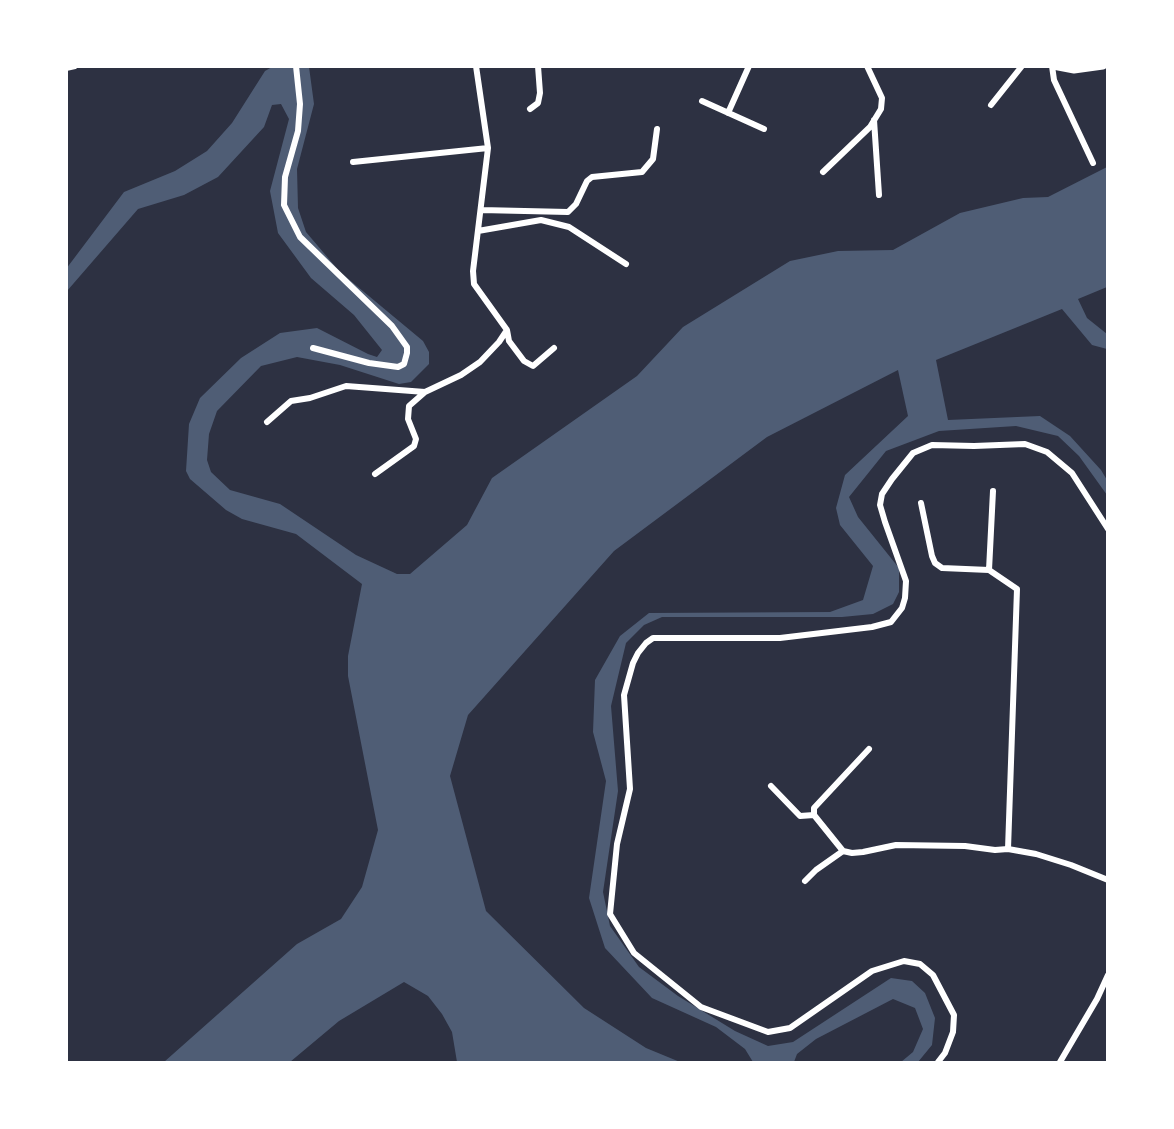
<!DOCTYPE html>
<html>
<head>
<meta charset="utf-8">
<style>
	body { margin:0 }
	#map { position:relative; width:1174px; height:1129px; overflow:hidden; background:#2d3142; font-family:Montserrat,sans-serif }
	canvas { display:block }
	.frame { position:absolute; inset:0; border:68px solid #fff; pointer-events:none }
</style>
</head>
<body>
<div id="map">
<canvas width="1174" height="1129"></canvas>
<div class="frame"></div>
</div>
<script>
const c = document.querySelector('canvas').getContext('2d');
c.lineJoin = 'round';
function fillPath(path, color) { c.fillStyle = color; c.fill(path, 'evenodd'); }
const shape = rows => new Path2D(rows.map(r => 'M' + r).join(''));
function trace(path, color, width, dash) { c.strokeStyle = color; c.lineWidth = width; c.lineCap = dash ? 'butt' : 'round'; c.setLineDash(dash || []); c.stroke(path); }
const water = shape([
	[272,67,309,67,314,104,297,169,298,208,306,232,340,272,423,341,429,352,429,364,411,382,399,384,340,365,297,357,261,366,217,411,209,434,207,460,211,472,230,490,280,504,356,555,397,574,410,574,467,525,492,478,637,376,683,327,790,261,838,251,893,250,960,213,1023,198,1048,197,1107,167,1107,287,1078,299,1087,318,1107,334,1107,349,1092,345,1062,309,936,360,948,420,1040,416,1070,436,1101,470,1107,480,1107,495,1079,456,1058,436,1016,426,939,431,886,451,849,497,858,517,899,568,899,592,893,604,873,614,842,617,662,617,644,625,626,643,611,706,618,791,603,892,610,926,639,967,678,996,735,1031,768,1046,793,1042,891,978,912,981,925,993,935,1018,932,1045,918,1062,901,1062,913,1052,923,1029,915,1008,893,999,816,1039,797,1054,794,1062,753,1062,745,1049,716,1027,652,998,605,948,589,898,606,781,593,732,595,680,620,636,649,613,830,612,863,600,873,566,840,525,836,508,845,475,908,416,898,370,767,437,614,551,468,715,450,776,486,911,584,1008,646,1048,680,1062,457,1062,452,1032,442,1014,428,996,404,982,339,1021,290,1062,164,1062,297,944,341,919,362,887,378,830,348,676,348,656,362,584,296,534,242,519,226,510,190,479,186,471,189,424,200,398,241,358,280,333,317,328,368,354,377,357,382,350,354,315,311,278,278,233,270,191,289,119,281,104,272,105,264,127,218,177,184,195,138,209,67,291,66,269,124,192,175,171,207,151,232,123,265,71]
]);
const minor = shape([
	[296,66,300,104,298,131,285,177,284,205,300,237,392,326,407,347,407,353,404,364,398,367,369,363,313,348],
	[1052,66,1054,80,1093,163],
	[66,68,75,66],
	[702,101,764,129],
	[991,105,1022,66],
	[530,109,538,103,540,93,538,66],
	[728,113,749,66],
	[874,120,879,195],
	[353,162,488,148],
	[823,172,870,127,881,109,882,98,867,66],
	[481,210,568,212,576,204,587,181,592,177,642,172,653,159,657,129],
	[478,231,541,220,569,227,626,264],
	[507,330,509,341,524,361,533,366,554,348],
	[267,422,291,401,310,398,346,386,425,392],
	[375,474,414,446,416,439,408,419,409,406,425,392,461,375,480,362,499,342,507,330,474,284,473,271,488,148,476,66],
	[921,503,932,556,935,563,942,568,989,570,1017,589,1008,849],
	[989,570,993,491],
	[771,786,800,816,814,815],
	[814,815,843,851,852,853,863,852,896,845,965,846,995,850,1008,849,1036,854,1071,865,1108,880],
	[814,815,814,808,869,749],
	[805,881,816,870,843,851],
	[938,1062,945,1053,953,1032,954,1015,933,975,920,964,904,961,872,971,790,1028,768,1032,701,1007,634,953,610,914,617,844,630,789,624,695,633,663,638,653,646,643,653,638,780,638,872,627,891,622,902,608,905,598,906,581,885,522,880,505,882,494,892,479,913,453,932,445,974,446,1025,444,1047,452,1072,473,1108,529],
	[1060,1062,1097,999,1108,975]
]);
const tertiary = shape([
	[1053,66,1074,70,1103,66]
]);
fillPath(water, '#4f5d75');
trace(minor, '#fff', 6);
trace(tertiary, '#fff', 7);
</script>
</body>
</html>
